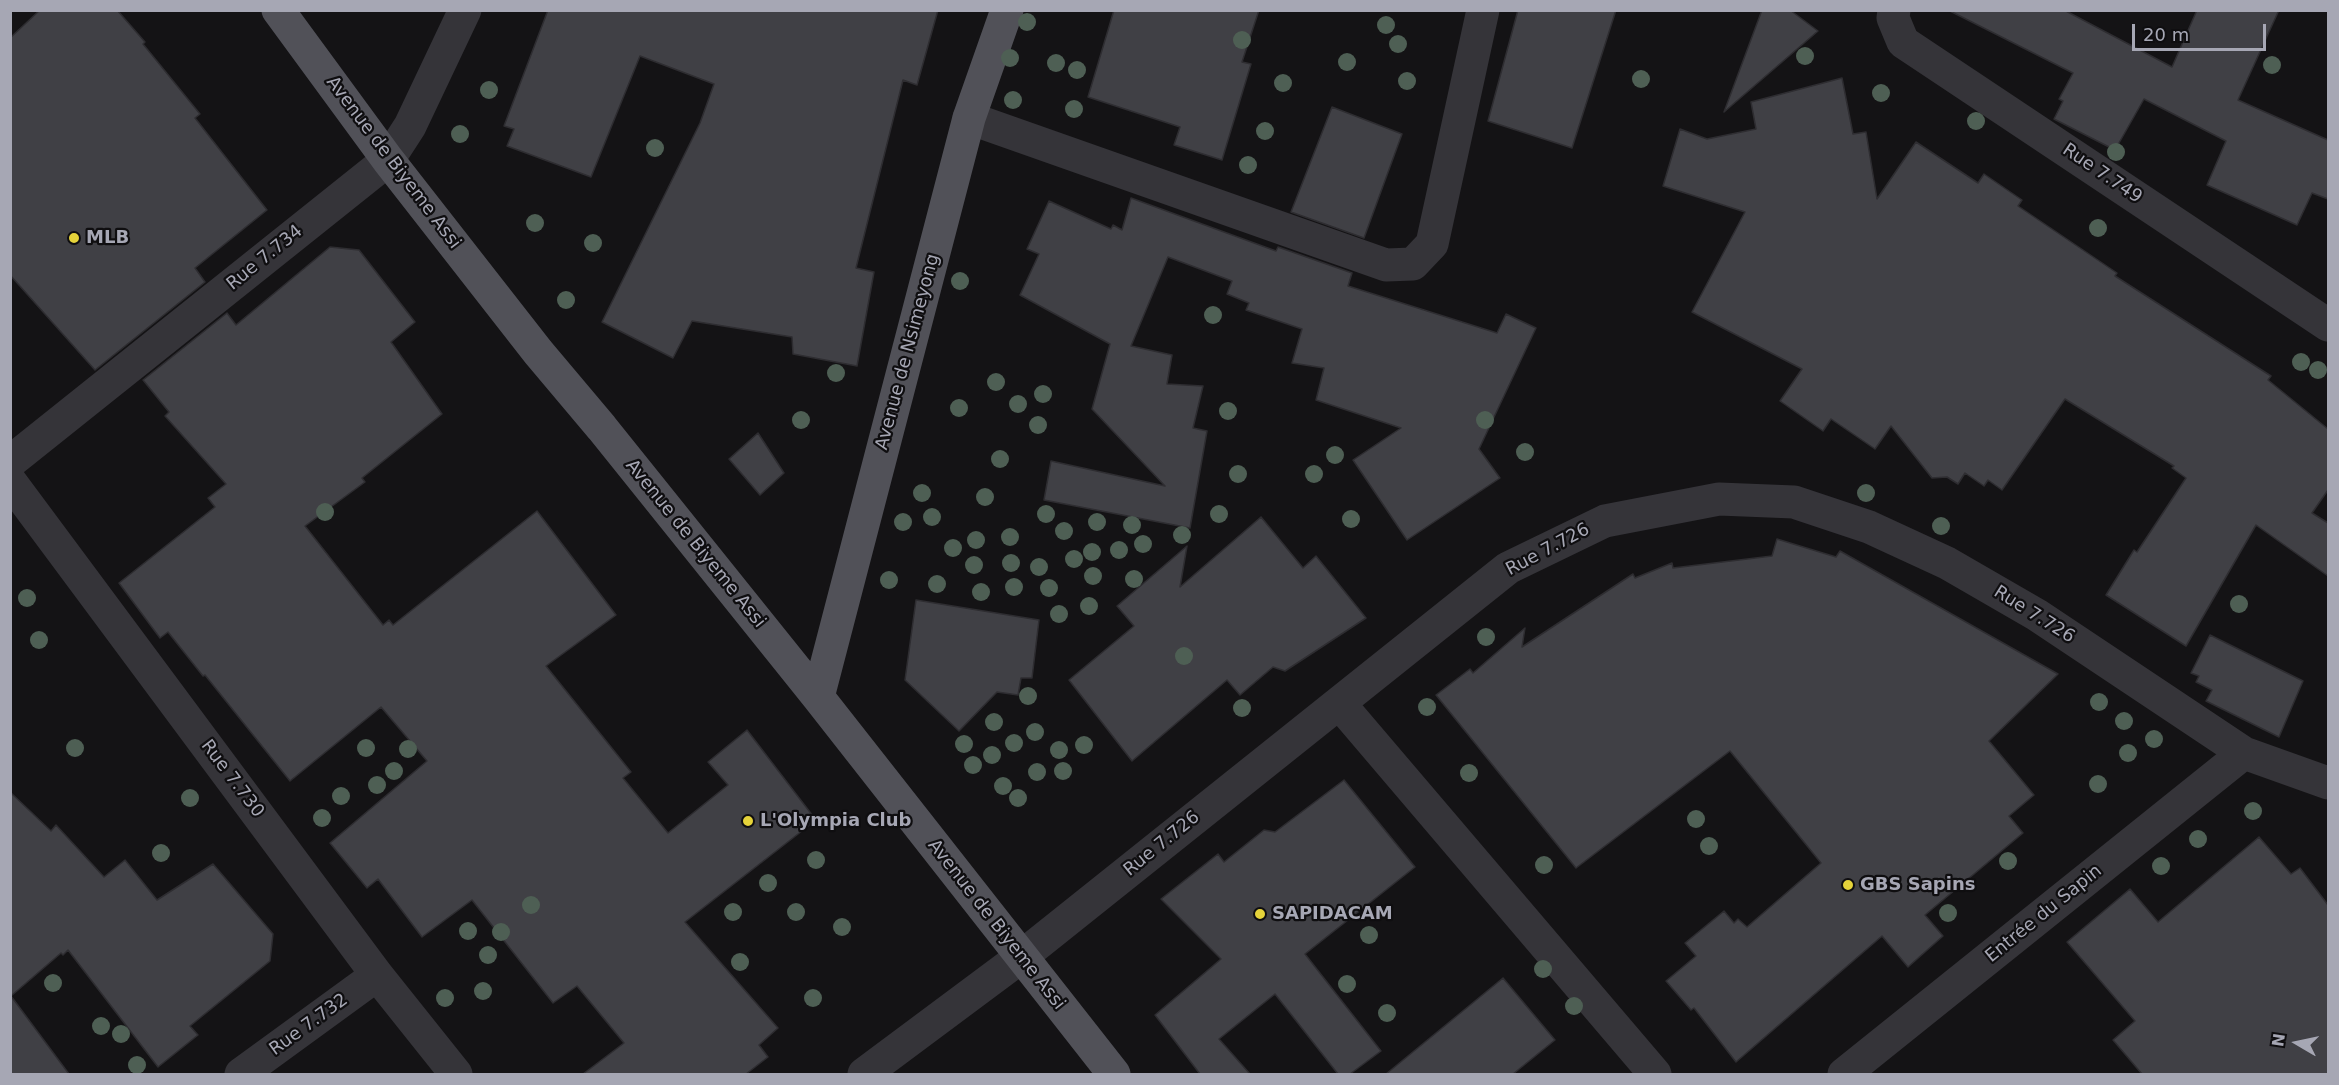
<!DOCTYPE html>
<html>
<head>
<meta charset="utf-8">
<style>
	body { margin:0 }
	#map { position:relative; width:2339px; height:1085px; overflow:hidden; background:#141315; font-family:"DejaVu Sans",sans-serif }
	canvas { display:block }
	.frame { position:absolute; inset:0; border:12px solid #a6a7b4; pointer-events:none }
	.north { position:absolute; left:2267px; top:1013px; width:60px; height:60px; -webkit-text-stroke:4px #0f0e10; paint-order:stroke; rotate:279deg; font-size:16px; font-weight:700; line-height:24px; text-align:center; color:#a6a7b4 }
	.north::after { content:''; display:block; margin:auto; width:21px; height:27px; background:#a6a7b4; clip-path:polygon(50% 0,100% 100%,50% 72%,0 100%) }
	.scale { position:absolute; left:2132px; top:24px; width:134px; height:27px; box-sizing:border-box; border:3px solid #a6a7b4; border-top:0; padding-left:8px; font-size:18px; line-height:21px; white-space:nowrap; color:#a6a7b4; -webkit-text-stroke:4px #0f0e10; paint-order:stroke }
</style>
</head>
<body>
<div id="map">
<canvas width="2339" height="1085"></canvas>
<div class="frame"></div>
<div class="north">N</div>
<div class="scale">20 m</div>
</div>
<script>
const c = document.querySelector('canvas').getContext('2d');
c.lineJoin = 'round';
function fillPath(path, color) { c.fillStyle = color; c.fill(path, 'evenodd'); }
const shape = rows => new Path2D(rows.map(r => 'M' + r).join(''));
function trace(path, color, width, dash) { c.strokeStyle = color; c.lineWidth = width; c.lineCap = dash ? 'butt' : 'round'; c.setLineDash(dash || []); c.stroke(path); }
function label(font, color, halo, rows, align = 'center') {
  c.font = font + ' "DejaVu Sans",sans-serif'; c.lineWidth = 4.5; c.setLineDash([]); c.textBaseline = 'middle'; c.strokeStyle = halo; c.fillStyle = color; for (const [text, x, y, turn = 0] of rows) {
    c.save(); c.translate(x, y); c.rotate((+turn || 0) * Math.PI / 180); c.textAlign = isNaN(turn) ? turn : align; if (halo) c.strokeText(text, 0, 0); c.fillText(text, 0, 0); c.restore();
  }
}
const building = shape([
	[40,10,117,10,145,42,143,44,200,114,195,118,267,210,195,268,205,282,95,370,10,275,10,38,40,10],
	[548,10,938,10,917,85,903,80,856,268,874,272,857,366,793,354,792,337,692,321,673,358,602,322,700,123,714,84,640,56,591,177,507,146,514,129,504,126,548,10],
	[1114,10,1259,10,1242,62,1251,64,1222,160,1174,145,1180,127,1088,97,1114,10],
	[1518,10,1616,10,1572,148,1488,121,1518,10],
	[1762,10,1790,10,1818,31,1724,112,1762,10],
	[1948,10,2064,10,2172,67,2197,10,2279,10,2238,100,2328,140,2328,199,2312,193,2297,225,2207,185,2226,141,2144,99,2115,150,2054,119,2063,101,2059,99,2073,73,1948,10],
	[1842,78,1853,134,1866,132,1877,199,1916,142,1978,183,1984,174,2022,200,2018,206,2117,273,2115,276,2271,376,2268,380,2328,429,2328,490,2312,513,2328,523,2328,576,2256,525,2186,646,2106,595,2134,550,2137,552,2186,478,2172,468,2174,466,2065,399,2002,490,1988,480,1984,486,1965,473,1958,484,1947,477,1932,478,1891,426,1875,449,1831,419,1823,431,1780,401,1802,369,1692,312,1745,212,1663,186,1680,129,1707,139,1756,129,1751,102,1842,78],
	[1332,107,1402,134,1364,238,1291,212,1332,107],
	[1131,198,1276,251,1278,247,1352,273,1348,286,1497,333,1506,314,1536,328,1479,449,1500,478,1407,540,1353,460,1401,428,1316,400,1324,368,1292,363,1302,329,1246,310,1249,303,1227,294,1232,281,1168,257,1131,346,1172,355,1167,384,1203,386,1193,428,1207,431,1190,528,1044,500,1051,461,1165,486,1092,409,1110,344,1020,295,1039,254,1027,249,1049,201,1111,229,1113,225,1122,230,1131,198],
	[330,247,359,250,415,322,391,342,442,414,362,478,365,482,305,526,383,625,389,620,393,625,537,511,616,615,546,666,631,772,623,778,668,833,728,785,708,762,747,730,816,820,685,922,778,1028,759,1045,768,1057,746,1074,583,1074,624,1043,577,986,553,1003,472,900,422,937,378,879,367,888,330,843,427,761,381,707,290,781,205,675,203,676,168,632,160,638,119,583,215,507,208,498,226,484,165,416,169,412,143,380,227,313,236,325,330,247],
	[758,433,784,473,760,495,729,459,758,433],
	[1261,517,1303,568,1316,556,1366,618,1285,671,1273,667,1240,695,1227,680,1132,761,1069,680,1134,626,1117,606,1187,546,1180,587,1261,517],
	[1777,539,1836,557,1840,551,2058,674,1989,741,2034,795,2009,816,2023,833,1925,915,1943,936,1908,967,1882,936,1736,1062,1694,1008,1691,1010,1666,981,1696,956,1685,943,1724,911,1734,923,1738,919,1747,927,1821,863,1730,751,1576,868,1436,695,1470,669,1473,673,1525,628,1522,647,1633,574,1635,578,1672,563,1673,568,1772,556,1777,539],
	[916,600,1039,620,1032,678,1021,678,1018,695,997,692,959,731,905,680,916,600],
	[2210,635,2303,681,2279,737,2206,701,2212,690,2196,682,2199,676,2191,673,2210,635],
	[1344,780,1415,867,1305,954,1381,1051,1350,1074,1338,1074,1275,994,1219,1039,1250,1074,1200,1074,1155,1015,1221,959,1161,899,1218,854,1224,862,1264,830,1275,832,1344,780],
	[10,792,51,831,56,825,104,877,125,860,157,900,213,864,273,934,270,961,190,1026,198,1035,158,1067,68,950,63,955,61,953,11,996,69,1074,10,1074,10,792],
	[2259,837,2291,874,2300,868,2328,905,2328,1074,2142,1074,2113,1040,2135,1021,2067,942,2130,889,2158,922,2259,837],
	[1503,978,1555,1040,1513,1074,1386,1074,1503,978]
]);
const minor = shape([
	[1894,10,1893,18,1903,42,2328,325],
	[969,118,1386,265,1413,264,1432,244,1483,10],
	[10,462,388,160,410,126,465,10],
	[10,481,377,975,456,1074],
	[1339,703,1655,1074],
	[241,1074,377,975],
	[864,1074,1021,957,1508,568,1605,521,1719,499,1794,502,1869,527,1947,563,2037,615,2244,753,2328,783],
	[1844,1074,2244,753]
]);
const major = shape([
	[278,10,388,160,538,352,602,428,818,697,1114,1074],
	[818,697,969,118,1007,10]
]);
const trees = [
	[1027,22],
	[1386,25],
	[1242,40],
	[1398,44],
	[1805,56],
	[1010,58],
	[1347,62],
	[1056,63],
	[2272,65],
	[1077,70],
	[1641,79],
	[1407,81],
	[1283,83],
	[489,90],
	[1881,93],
	[1013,100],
	[1074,109],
	[1976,121],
	[1265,131],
	[460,134],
	[655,148],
	[2116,152],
	[1248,165],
	[535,223],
	[2098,228],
	[593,243],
	[960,281],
	[566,300],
	[1213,315],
	[2301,362],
	[2318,370],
	[836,373],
	[996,382],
	[1043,394],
	[1018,404],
	[959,408],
	[1228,411],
	[801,420],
	[1485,420],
	[1038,425],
	[1525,452],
	[1335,455],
	[1000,459],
	[1238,474],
	[1314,474],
	[922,493],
	[1866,493],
	[985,497],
	[325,512],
	[1046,514],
	[1219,514],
	[932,517],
	[1351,519],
	[903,522],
	[1097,522],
	[1132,525],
	[1941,526],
	[1064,531],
	[1182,535],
	[1010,537],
	[976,540],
	[1143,544],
	[953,548],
	[1119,550],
	[1092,552],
	[1074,559],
	[1011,563],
	[974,565],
	[1039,567],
	[1093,576],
	[1134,579],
	[889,580],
	[937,584],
	[1014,587],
	[1049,588],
	[981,592],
	[27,598],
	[2239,604],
	[1089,606],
	[1059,614],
	[1486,637],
	[39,640],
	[1184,656],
	[1028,696],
	[2099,702],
	[1427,707],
	[1242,708],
	[2124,721],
	[994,722],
	[1035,732],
	[2154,739],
	[1014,743],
	[964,744],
	[1084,745],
	[75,748],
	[366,748],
	[408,749],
	[1059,750],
	[2128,753],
	[992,755],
	[973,765],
	[394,771],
	[1063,771],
	[1037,772],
	[1469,773],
	[2098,784],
	[377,785],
	[1003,786],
	[341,796],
	[190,798],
	[1018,798],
	[2253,811],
	[322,818],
	[1696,819],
	[2198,839],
	[1709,846],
	[161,853],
	[816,860],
	[2008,861],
	[1544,865],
	[2161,866],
	[768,883],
	[531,905],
	[733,912],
	[796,912],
	[1948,913],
	[842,927],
	[468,931],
	[501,932],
	[1369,935],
	[488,955],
	[740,962],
	[1543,969],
	[53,983],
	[1347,984],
	[483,991],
	[445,998],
	[813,998],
	[1574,1006],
	[1387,1013],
	[101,1026],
	[121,1034],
	[137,1065]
];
const markers = [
	[74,238,6,"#e5d33a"],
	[748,821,6,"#e5d33a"],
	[1848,885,6,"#e5d33a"],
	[1260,914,6,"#e5d33a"]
];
const streetNames = [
	["Avenue de Biyeme Assi",393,163,53],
	["Rue 7.749",2102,174,34],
	["Rue 7.734",265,258,-39],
	["Avenue de Nsimeyong",908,352,-75],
	["Avenue de Biyeme Assi",695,544,51],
	["Rue 7.726",1548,550,-28],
	["Rue 7.726",2034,615,32],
	["Rue 7.730",232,779,53],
	["Rue 7.726",1162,844,-39],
	["Entrée du Sapin",2044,914,-39],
	["Avenue de Biyeme Assi",996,925,52],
	["Rue 7.732",309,1025,-36]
];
const poiNames = [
	["MLB",86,238],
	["L'Olympia Club",760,821],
	["GBS Sapins",1860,885],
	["SAPIDACAM",1272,914]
];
fillPath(building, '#404045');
trace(building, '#2e2d31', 1.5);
trace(minor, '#353439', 33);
trace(major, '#515158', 33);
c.fillStyle = '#4e5f54';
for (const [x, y] of trees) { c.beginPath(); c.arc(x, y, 9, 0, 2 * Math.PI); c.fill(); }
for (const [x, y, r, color] of markers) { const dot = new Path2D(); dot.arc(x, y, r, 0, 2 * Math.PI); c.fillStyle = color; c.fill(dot); trace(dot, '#0f0e10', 2); }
label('18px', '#a6a7b4', '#0f0e10', streetNames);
label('bold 18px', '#a6a7b4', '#0f0e10', poiNames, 'left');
</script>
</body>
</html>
